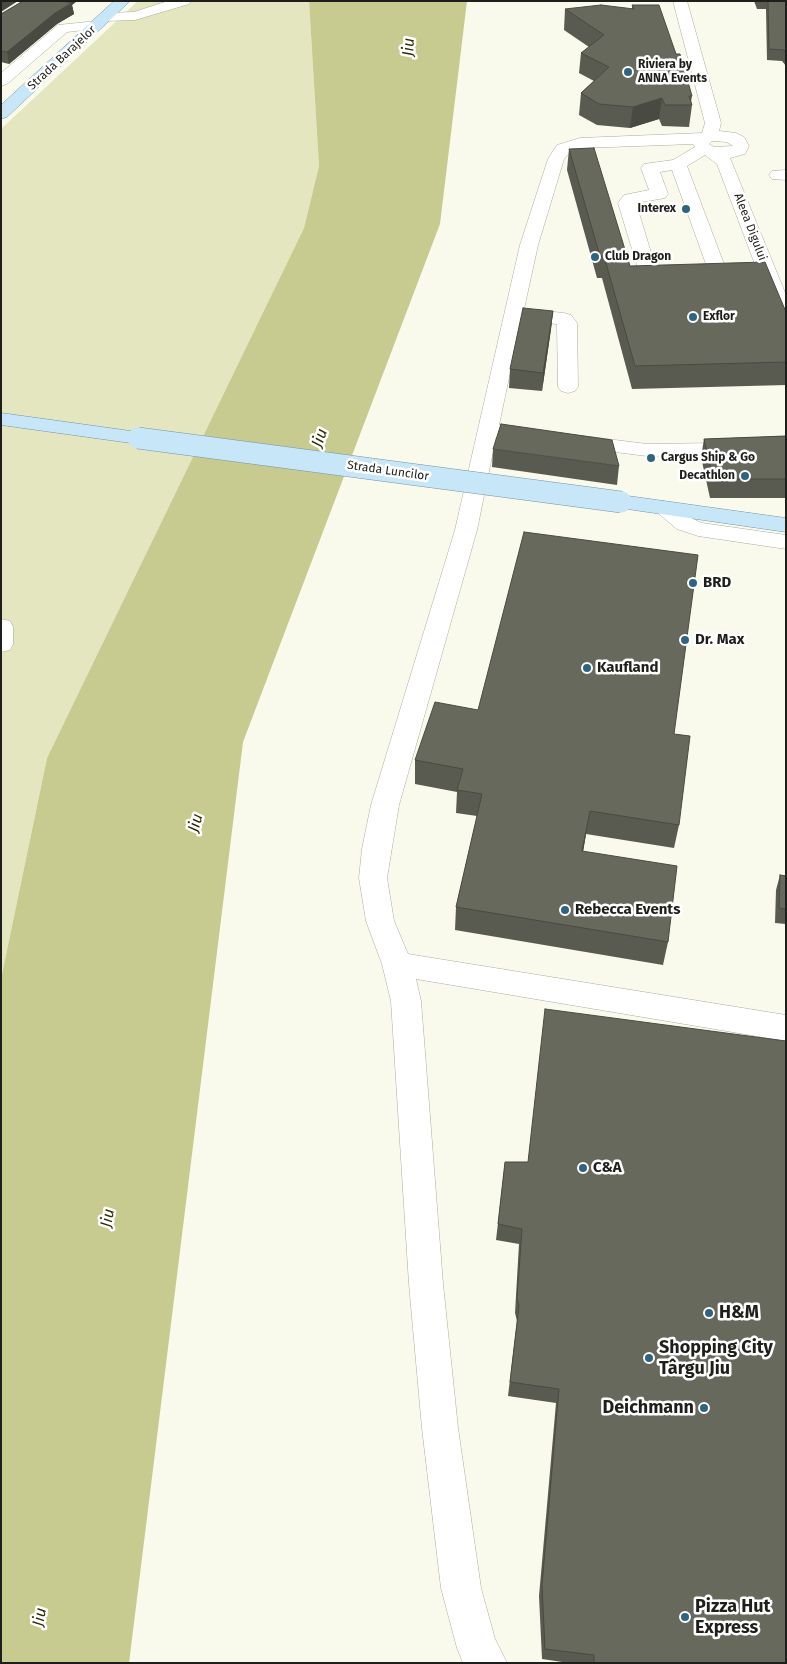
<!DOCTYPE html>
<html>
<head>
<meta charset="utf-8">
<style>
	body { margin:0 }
	#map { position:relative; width:787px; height:1664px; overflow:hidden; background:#f9faec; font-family:"Fira Sans",sans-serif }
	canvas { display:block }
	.frame { position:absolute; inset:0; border:2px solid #1e1f1a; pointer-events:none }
</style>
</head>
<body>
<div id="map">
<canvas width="787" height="1664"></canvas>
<div class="frame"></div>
</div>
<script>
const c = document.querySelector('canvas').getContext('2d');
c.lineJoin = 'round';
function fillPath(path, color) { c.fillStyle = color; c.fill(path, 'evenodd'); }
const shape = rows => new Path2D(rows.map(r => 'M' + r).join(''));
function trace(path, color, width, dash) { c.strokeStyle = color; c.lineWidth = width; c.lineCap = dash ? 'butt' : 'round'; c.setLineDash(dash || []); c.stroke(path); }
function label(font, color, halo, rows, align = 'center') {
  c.font = font + ' "Fira Sans",sans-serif'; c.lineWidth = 5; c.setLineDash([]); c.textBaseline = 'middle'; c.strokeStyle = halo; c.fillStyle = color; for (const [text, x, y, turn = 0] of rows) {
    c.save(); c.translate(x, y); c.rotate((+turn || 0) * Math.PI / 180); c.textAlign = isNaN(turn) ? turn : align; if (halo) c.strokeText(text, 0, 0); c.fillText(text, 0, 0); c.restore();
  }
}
const green = shape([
	[138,1,309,1,319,166,304,228,47,758,1,979,1,129]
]);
const water = shape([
	[309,1,467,1,440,224,243,742,129,1663,1,1663,1,979,47,758,304,228,319,166]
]);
const minor = shape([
	[168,1,191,1,189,4,135,20,106,21,99,17,106,13,134,12,168,1],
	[673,1,687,1,721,123,719,131,736,133,744,137,749,146,745,154,730,158,786,295,786,326,779,324,776,320,717,164,705,155,687,166,727,272,725,276,718,278,657,281,641,276,639,272,618,203,624,195,649,190,641,168,644,164,673,160,695,147,693,144,582,148,569,153,564,159,538,245,524,309,564,313,571,315,577,323,578,387,575,391,568,393,561,391,558,387,557,324,521,321,499,425,513,427,516,432,513,437,505,438,496,437,477,530,399,805,387,878,394,921,408,954,786,1015,786,1041,416,979,421,1001,443,1284,458,1428,481,1588,495,1639,507,1663,463,1663,457,1648,441,1588,422,1428,409,1284,391,1001,382,964,366,921,359,878,362,849,371,805,455,530,520,245,548,159,557,145,580,138,702,133,705,123,673,1],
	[712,141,727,142,733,146,714,147,709,144,712,141],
	[672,170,707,267,656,269,636,203,665,198,668,194,660,172,672,170],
	[97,21,104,25,102,28,67,32,7,84,1,86,1,73,58,25,97,21],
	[786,170,786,180,772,179,769,175,772,171,786,170],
	[575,435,647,444,786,442,786,454,647,456,567,446,564,441,567,436,575,435],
	[663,501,671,503,693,519,702,523,786,535,786,549,698,536,677,529,652,508,655,503,663,501],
	[1,619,10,621,13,627,13,644,10,650,1,652,1,619]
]);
const major = shape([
	[114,1,130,1,7,117,1,119,1,105,114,1],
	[1,413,138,432,146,433,149,438,146,443,138,444,1,425,1,413],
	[621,495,786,518,786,532,613,507,610,502,613,497,621,495]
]);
const majorBridge = shape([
	[138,438,621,502]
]);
const wall = shape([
	[23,1,77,1,72,5,74,14,57,24,9,64,1,62,1,14],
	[754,1,786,1,786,66,782,61,767,60,766,9,757,9],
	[632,5,676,54,692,96,691,102,692,105,689,127,662,126,659,119,630,128,597,125,579,115,581,93,594,81,579,73,581,53,589,47,564,30,565,9,632,9],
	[569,149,630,266,786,312,786,385,632,389,602,278,597,278,567,170],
	[553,311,551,329,542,391,509,388,510,369],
	[786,436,786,498,710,498,701,457,704,439],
	[493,449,619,466,617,485,492,467],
	[674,734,679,825,674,848,586,834,583,852,668,942,663,965,455,930,456,907,477,816,456,813,457,792,415,784,415,760],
	[780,875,786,876,786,924,775,923,776,890],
	[505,1162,527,1162,786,1663,569,1663,542,1659,539,1596,556,1403,508,1396,517,1321,515,1313,519,1244,496,1240]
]);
const shadedWall = shape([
	[1,1,18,1,1,12],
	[60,1,77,1,72,5,74,14,57,24,9,64,7,52],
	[662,98,659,119,630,128,633,107],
	[553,311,551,329,542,391,543,373],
	[590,811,586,834,579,875,582,851]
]);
const building = shape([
	[23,1,61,1,72,3,55,13,7,52,1,51,1,14,23,1],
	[768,1,786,1,786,53,784,50,769,49,768,1],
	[601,5,634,9,632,5,659,5,676,54,680,54,692,96,689,96,692,105,665,105,662,98,633,107,599,104,581,93,609,67,581,53,604,35,565,9,601,5],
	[594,148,630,266,765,262,786,312,786,362,635,366,604,256,600,256,569,149,594,148],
	[523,308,553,311,543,373,510,369,523,308],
	[501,424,612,440,619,466,493,449,501,424],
	[786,436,786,479,713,479,704,439,786,436],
	[524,532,698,555,674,734,690,736,679,825,590,811,582,851,677,866,668,942,456,907,482,794,457,790,463,769,415,760,435,702,478,710,524,532],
	[780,875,786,876,786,909,779,908,780,875],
	[545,1009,786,1041,786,1663,594,1663,594,1655,545,1649,542,1585,559,1389,510,1382,519,1306,517,1298,522,1229,498,1224,505,1162,528,1162,545,1009]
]);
const markers = [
	[628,72,5,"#2e6480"],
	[686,209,5,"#2e6480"],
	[595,257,5,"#2e6480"],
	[693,317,5,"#2e6480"],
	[651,458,5,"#2e6480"],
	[745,476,5,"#2e6480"],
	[693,583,5,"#2e6480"],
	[685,640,5,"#2e6480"],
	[587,668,5,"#2e6480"],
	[565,910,5,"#2e6480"],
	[583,1168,5,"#2e6480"],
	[709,1313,5,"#2e6480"],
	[649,1358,5,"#2e6480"],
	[704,1408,5,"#2e6480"],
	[685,1617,5,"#2e6480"]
];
const farStreetnames = [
	["Strada Barajelor",62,58,-43],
	["Aleea Digului",750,227,69],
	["Strada Luncilor",388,471,8]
];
const farPoinames = [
	["Riviera by",638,65],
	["ANNA Events",638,79],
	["Interex",676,209,"right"],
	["Club Dragon",605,257],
	["Exflor",703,317],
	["Cargus Ship & Go",661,458],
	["Decathlon",735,476,"right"]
];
const poiNames = [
	["BRD",703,583],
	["Dr. Max",695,640],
	["Kaufland",597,668],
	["Rebecca Events",575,910],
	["C&A",593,1168]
];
const waterNames = [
	["Jiu",409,47,-87],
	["Jiu",320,438,-70],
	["Jiu",196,823,-74],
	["Jiu",108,1218,-80],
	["Jiu",40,1617,-80]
];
const nearPoinames = [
	["H&M",719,1313],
	["Shopping City",659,1348],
	["Târgu Jiu",659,1369],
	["Deichmann",694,1408,"right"],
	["Pizza Hut",695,1607],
	["Express",695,1628]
];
fillPath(green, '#e3e6bf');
fillPath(water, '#c7cb8f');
trace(minor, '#abac9f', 1);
trace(major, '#7395a6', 1);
fillPath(minor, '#fff');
fillPath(major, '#c7e6f7');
trace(majorBridge, '#7395a6', 22, []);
trace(majorBridge, '#c7e6f7', 21);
fillPath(wall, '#595a50');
fillPath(shadedWall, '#494a41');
fillPath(building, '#68695d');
trace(building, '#494a41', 1);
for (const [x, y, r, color] of markers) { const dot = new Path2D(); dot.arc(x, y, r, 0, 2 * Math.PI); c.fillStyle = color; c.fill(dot); trace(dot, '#fff', 2); }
label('12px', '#1e1f1a', '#fff', farStreetnames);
label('bold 12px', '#1e1f1a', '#fff', farPoinames, 'left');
label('bold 15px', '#1e1f1a', '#fff', poiNames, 'left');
label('italic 16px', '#2b2c00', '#fff', waterNames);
label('bold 18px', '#1e1f1a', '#fff', nearPoinames, 'left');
</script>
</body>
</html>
